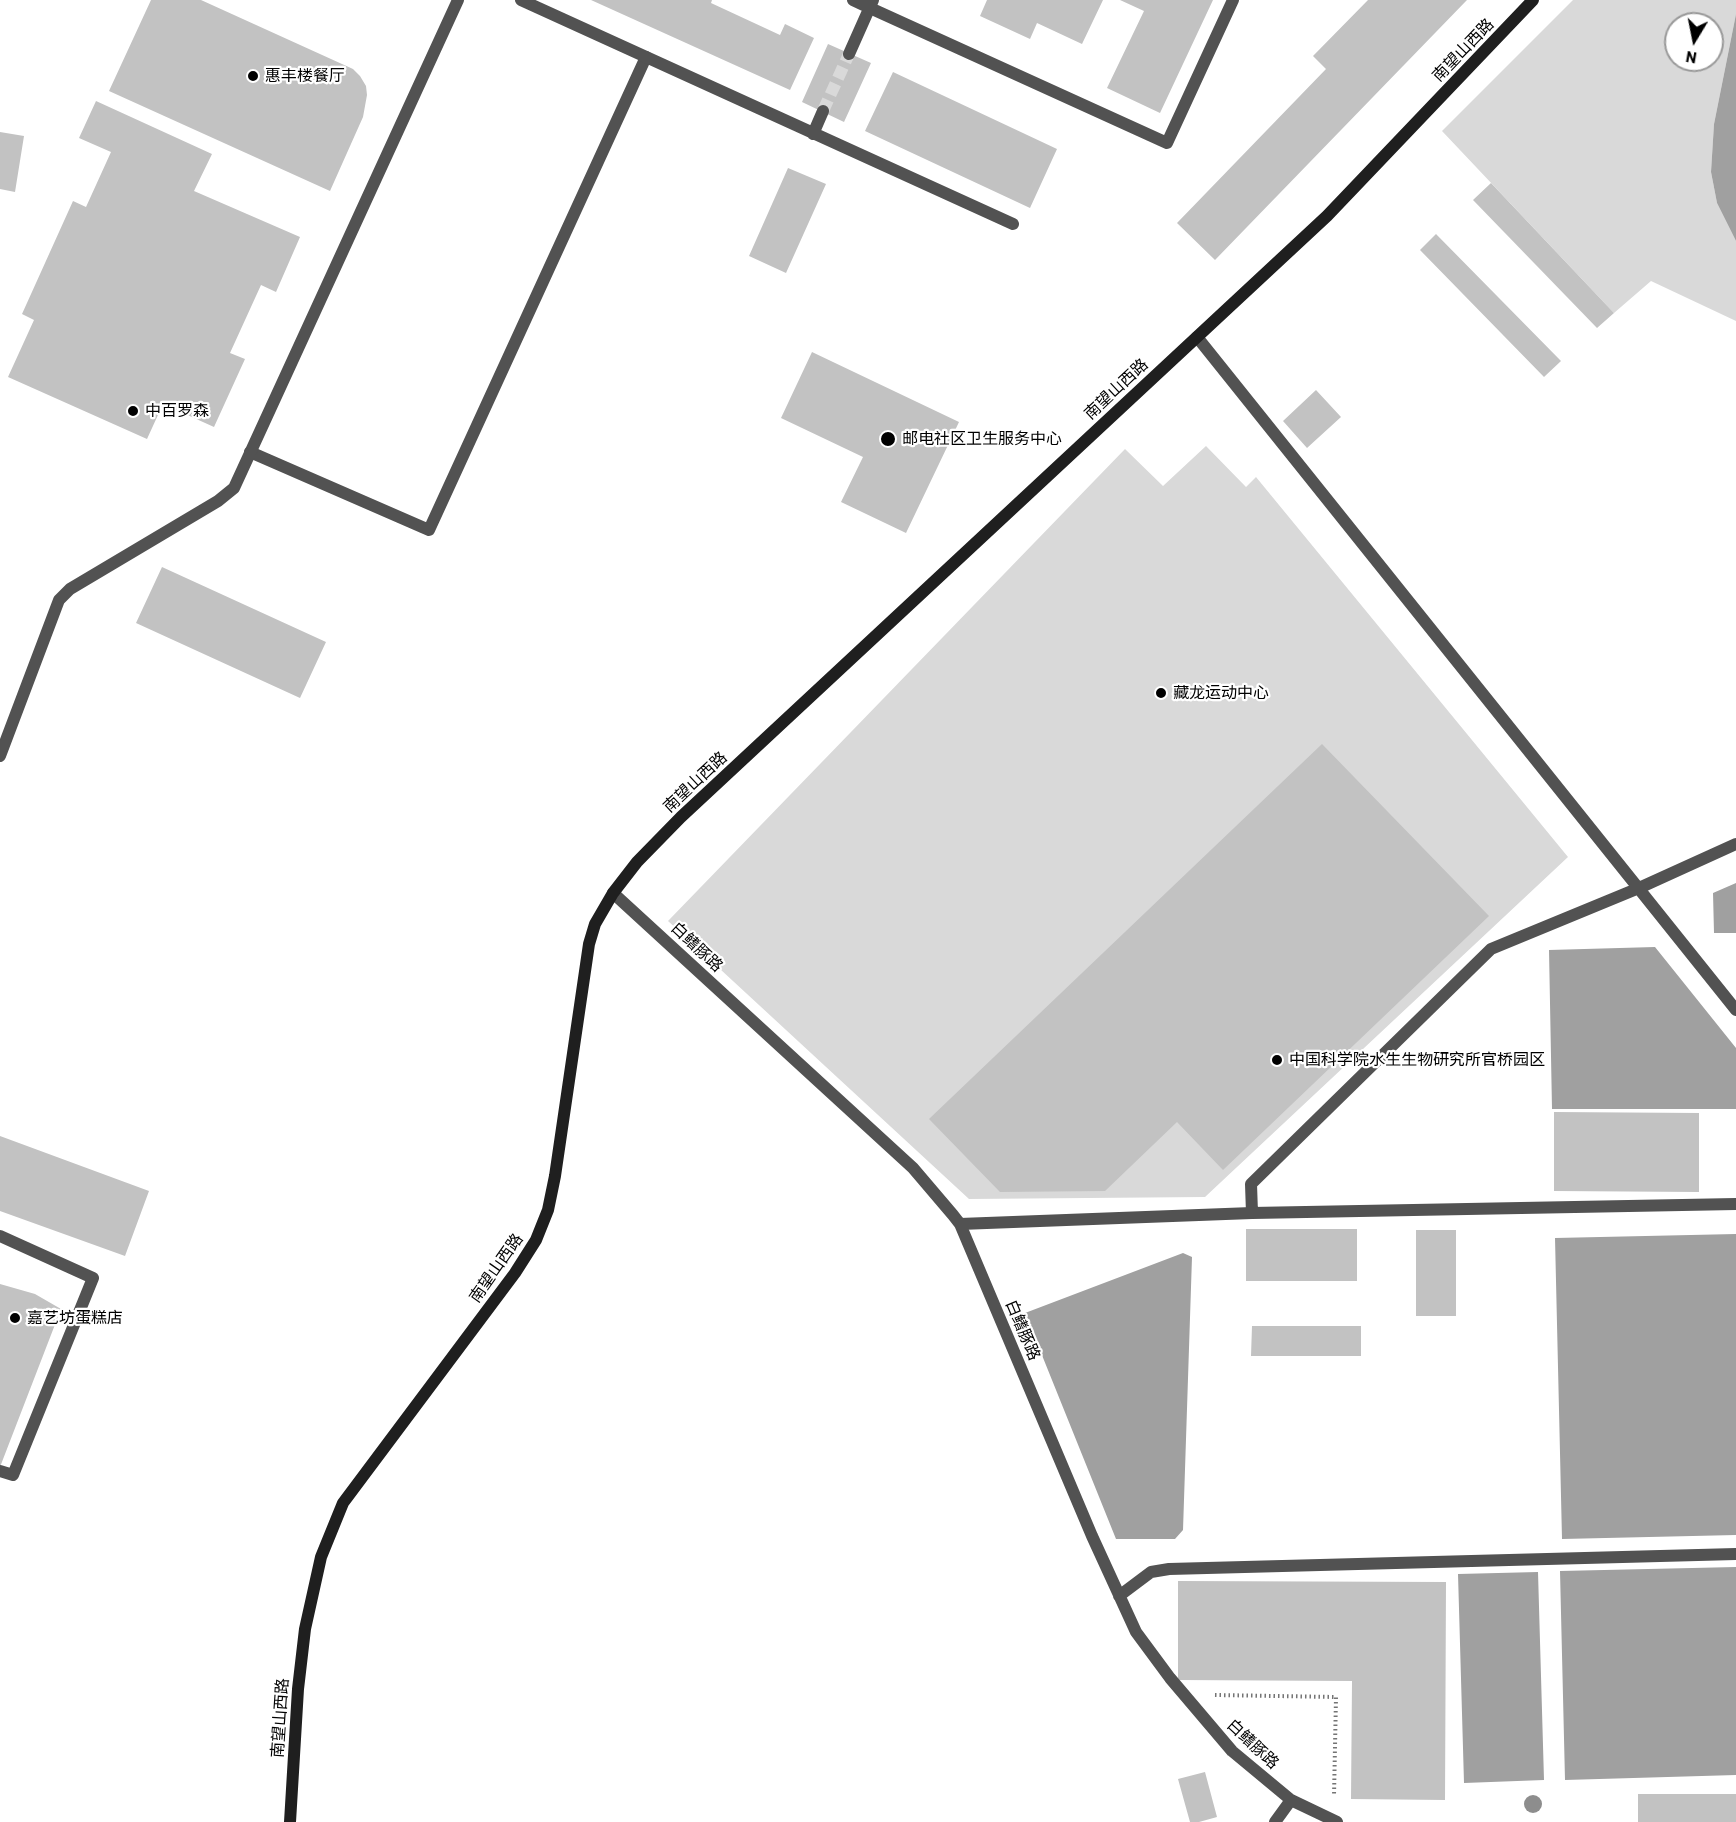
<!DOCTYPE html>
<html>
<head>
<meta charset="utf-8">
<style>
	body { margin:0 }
	#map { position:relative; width:1736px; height:1822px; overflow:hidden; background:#fff; font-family:Barlow,sans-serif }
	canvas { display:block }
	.north { position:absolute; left:1664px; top:12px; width:60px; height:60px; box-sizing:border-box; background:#fff; border:2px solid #999; border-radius:50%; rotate:190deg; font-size:16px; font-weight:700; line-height:24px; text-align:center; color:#000 }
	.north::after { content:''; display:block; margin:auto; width:21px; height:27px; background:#000; clip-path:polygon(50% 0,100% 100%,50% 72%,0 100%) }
</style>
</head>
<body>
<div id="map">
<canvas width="1736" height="1822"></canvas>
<div class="north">N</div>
</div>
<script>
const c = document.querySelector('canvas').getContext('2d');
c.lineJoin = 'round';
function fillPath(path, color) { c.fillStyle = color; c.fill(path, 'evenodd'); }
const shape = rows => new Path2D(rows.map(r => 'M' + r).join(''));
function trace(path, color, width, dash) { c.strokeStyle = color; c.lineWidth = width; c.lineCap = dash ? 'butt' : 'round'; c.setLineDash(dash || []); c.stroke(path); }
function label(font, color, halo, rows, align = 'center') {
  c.font = font + ' Barlow,"Noto Sans SC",sans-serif'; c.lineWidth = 4.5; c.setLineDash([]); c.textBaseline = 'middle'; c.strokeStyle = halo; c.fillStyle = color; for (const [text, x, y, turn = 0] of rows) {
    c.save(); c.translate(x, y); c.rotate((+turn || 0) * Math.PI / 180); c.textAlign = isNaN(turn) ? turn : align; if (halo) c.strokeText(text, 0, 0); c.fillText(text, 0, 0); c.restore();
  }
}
const green = shape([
	[1573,0,1736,0,1736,14,1714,124,1711,172,1717,203,1736,241,1736,321,1651,281,1614,313,1442,131],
	[1676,24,1712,24,1712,60,1676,60],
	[1206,446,1246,487,1256,477,1568,857,1205,1197,969,1199,668,921,1125,449,1163,486]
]);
const water = shape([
	[1736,14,1736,241,1717,203,1711,172,1714,124],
	[1736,883,1736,933,1714,933,1713,893],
	[1655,947,1736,1048,1736,1109,1552,1109,1549,950],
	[1736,1234,1736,1535,1562,1539,1555,1238],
	[1183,1253,1192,1257,1183,1530,1175,1539,1116,1539,1025,1313],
	[1736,1567,1736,1775,1565,1780,1560,1571],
	[1538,1572,1544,1780,1464,1783,1458,1574]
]);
const building = shape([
	[151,0,201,0,353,69,360,76,366,86,367,95,363,117,330,191,109,91],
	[591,0,712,0,711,3,780,35,785,24,814,38,790,90],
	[987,0,1103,0,1082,44,1037,23,1030,39,980,16],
	[1120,0,1213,0,1160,113,1107,88,1144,11],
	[1368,0,1467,0,1215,260,1177,223,1326,69,1313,56],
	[828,44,871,63,844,122,802,102],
	[893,72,1057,149,1030,208,865,131],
	[96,101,212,154,194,191,300,237,276,292,261,285,230,353,245,359,214,427,163,404,147,439,8,377,34,320,22,314,73,201,86,207,111,152,79,138],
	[0,132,24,136,15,192,0,189],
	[788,168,826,184,786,273,749,256],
	[1491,183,1614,313,1597,328,1473,200],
	[1436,234,1561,361,1544,377,1420,250],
	[812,352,959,422,906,533,841,502,863,457,781,418],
	[1316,390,1341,417,1307,448,1283,421],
	[162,567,326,642,300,698,136,623],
	[1322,744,1489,916,1223,1170,1177,1122,1105,1191,1000,1192,929,1119],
	[1554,1112,1699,1113,1699,1192,1554,1191],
	[0,1136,149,1191,125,1256,0,1211],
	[1246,1229,1357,1229,1357,1281,1246,1281],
	[1416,1230,1456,1230,1456,1316,1416,1316],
	[0,1284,35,1294,61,1309,0,1467],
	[1252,1326,1361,1326,1361,1356,1251,1356],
	[1178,1581,1446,1582,1445,1800,1351,1799,1352,1681,1178,1680],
	[1205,1772,1217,1817,1199,1822,1190,1822,1178,1779],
	[1638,1794,1736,1794,1736,1822,1638,1822]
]);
const streetTunnel = shape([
	[823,111,849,54]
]);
const path = shape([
	[1215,1695,1336,1697,1334,1796]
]);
const lane = shape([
	[870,8,1167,143,1233,0],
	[1197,337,1736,1010],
	[250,452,429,530,646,57],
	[613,893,913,1168,953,1215,960,1224,1092,1536,1136,1632,1170,1678,1232,1751,1291,1800,1337,1822],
	[1252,1213,1251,1184,1491,949,1639,888,1736,844],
	[960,1224,1252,1213,1736,1204],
	[0,1236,93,1278,13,1475,0,1471],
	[1119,1596,1151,1572,1169,1569,1736,1554],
	[1275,1822,1291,1800]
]);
const street = shape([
	[521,0,1013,224],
	[853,0,870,8],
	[849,54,873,0],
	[813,134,823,111],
	[0,756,59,600,70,589,218,501,234,488,458,0]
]);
const secondary = shape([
	[290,1822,298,1689,305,1629,321,1557,343,1503,515,1273,536,1240,548,1210,555,1176,589,944,595,924,613,893,637,862,681,817,1327,216,1533,0]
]);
const trees = [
	[1533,1804]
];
const markers = [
	[253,76,6,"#000"],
	[133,411,6,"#000"],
	[888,439,8,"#000"],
	[1161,693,6,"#000"],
	[1277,1060,6,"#000"],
	[15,1318,6,"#000"]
];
const streetNames = [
	["南望山西路",1463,50,-46],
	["南望山西路",1116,389,-43],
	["南望山西路",695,782,-43],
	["白鳍豚路",697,947,43],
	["南望山西路",496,1268,-55],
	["白鳍豚路",1023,1330,67],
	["南望山西路",280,1718,-86],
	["白鳍豚路",1253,1744,43]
];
const poiNames = [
	["惠丰楼餐厅",265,76],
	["中百罗森",145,411],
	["邮电社区卫生服务中心",902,439],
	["藏龙运动中心",1173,693],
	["中国科学院水生生物研究所官桥园区",1289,1060],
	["嘉艺坊蛋糕店",27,1318]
];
fillPath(green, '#d9d9d9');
fillPath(water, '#a0a0a0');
fillPath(building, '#c2c2c2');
trace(streetTunnel, '#d9d9d9', 12, [12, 6]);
trace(path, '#747474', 4, [1.5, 3]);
trace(lane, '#525252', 12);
trace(street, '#525252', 12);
trace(secondary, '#1f1f1f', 12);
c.fillStyle = '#8d8d8d';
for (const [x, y] of trees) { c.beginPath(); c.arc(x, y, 9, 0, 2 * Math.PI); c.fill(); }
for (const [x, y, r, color] of markers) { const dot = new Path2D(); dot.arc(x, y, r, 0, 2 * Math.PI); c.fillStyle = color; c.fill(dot); trace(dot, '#fff', 2); }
label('16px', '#000', '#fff', streetNames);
label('16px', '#000', '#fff', poiNames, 'left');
</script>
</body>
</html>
